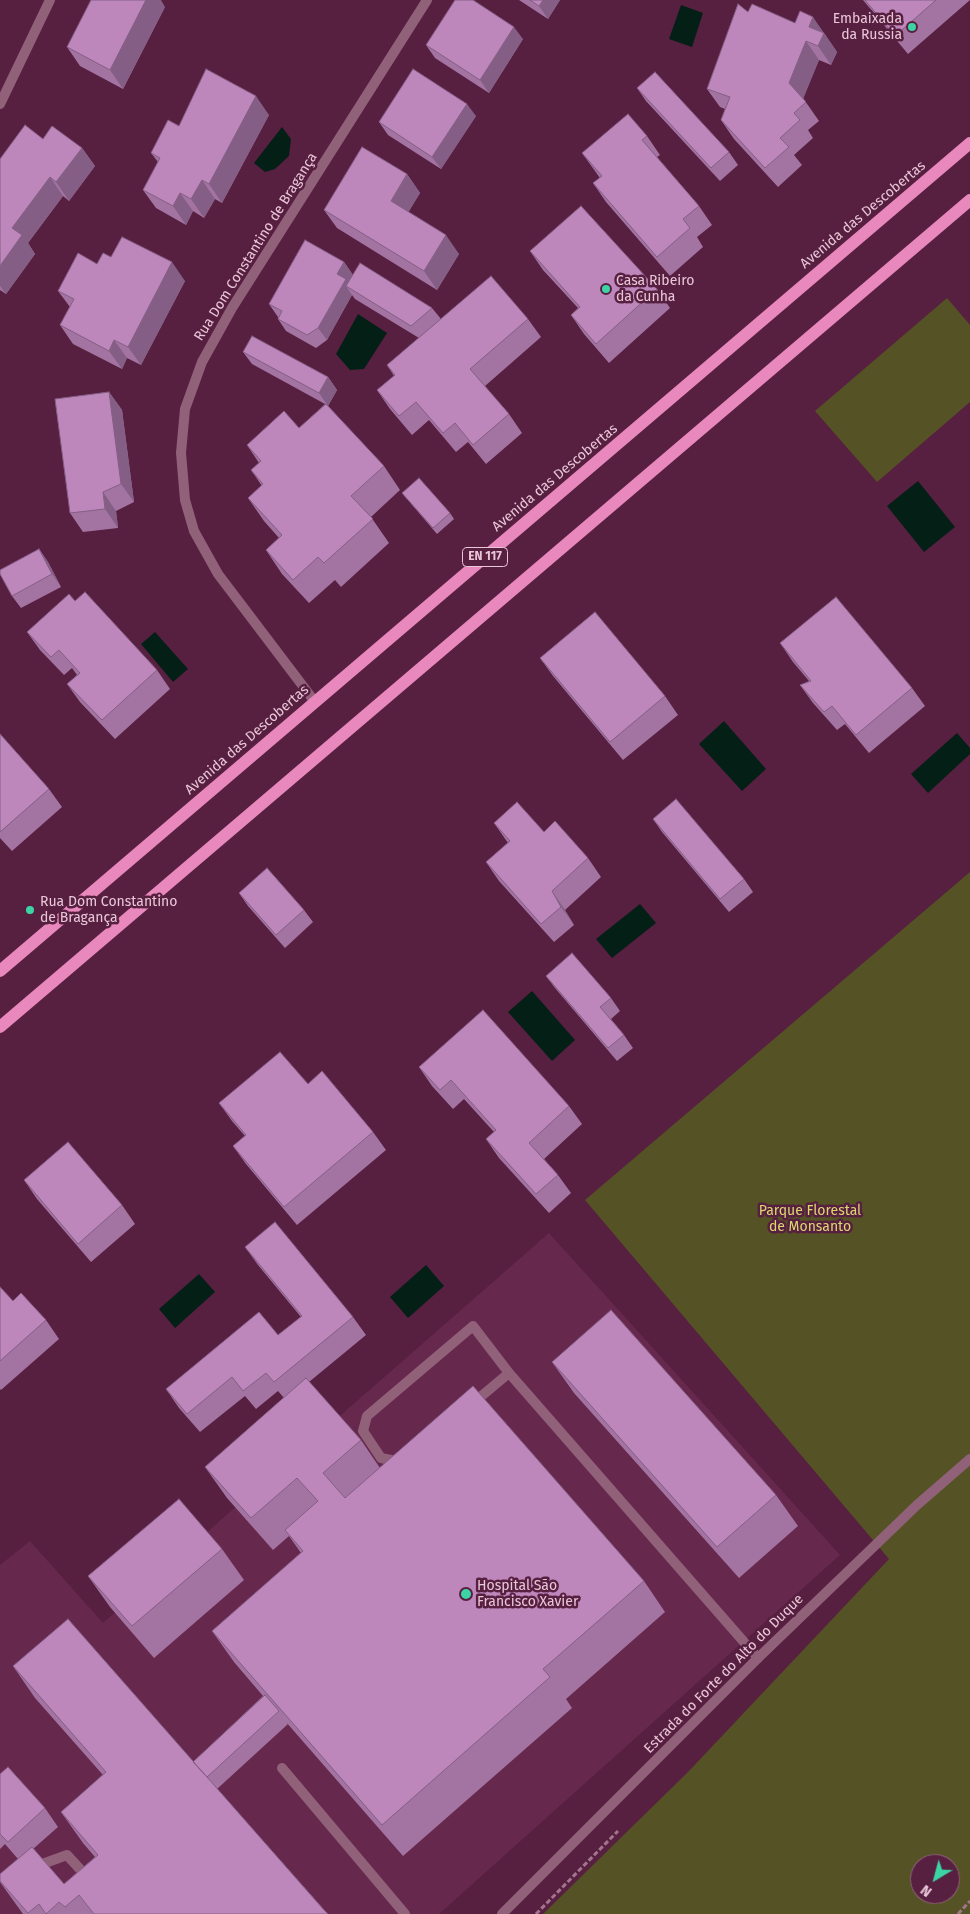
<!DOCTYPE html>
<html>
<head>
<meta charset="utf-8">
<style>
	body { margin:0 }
	#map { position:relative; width:970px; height:1914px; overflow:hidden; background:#571f40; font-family:"Fira Sans",sans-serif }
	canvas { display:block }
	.north { position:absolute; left:910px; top:1854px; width:50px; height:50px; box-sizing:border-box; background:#571f40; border:1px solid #92627d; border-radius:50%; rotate:217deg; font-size:14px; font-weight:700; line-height:20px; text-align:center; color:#eac7d8 }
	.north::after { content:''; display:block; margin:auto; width:18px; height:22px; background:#3cd4a4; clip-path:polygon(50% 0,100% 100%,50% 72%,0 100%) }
</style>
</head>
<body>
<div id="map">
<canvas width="970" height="1914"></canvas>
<div class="north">N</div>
</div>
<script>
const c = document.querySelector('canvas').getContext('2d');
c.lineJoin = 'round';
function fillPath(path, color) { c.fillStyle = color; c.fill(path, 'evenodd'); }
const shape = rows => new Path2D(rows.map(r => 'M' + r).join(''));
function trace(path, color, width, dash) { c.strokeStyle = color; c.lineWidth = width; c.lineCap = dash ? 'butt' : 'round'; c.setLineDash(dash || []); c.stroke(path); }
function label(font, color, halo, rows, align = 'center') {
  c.font = font + ' "Fira Sans",sans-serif'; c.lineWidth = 5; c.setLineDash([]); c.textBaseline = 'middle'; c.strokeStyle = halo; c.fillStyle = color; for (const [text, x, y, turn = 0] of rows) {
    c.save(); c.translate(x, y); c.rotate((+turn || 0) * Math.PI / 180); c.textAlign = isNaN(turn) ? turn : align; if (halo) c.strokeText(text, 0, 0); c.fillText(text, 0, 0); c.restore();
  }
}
const built = shape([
	[549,1233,840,1555,439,1914,0,1914,0,1565,30,1541,103,1623]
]);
const green = shape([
	[947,298,970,325,970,402,877,482,815,411],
	[970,872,970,1914,543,1914,689,1771,889,1559,585,1200],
	[920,1864,950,1864,950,1894,920,1894]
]);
const water = shape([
	[681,5,703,13,692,47,669,39],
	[282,127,291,139,289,156,275,169,265,172,254,163],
	[358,314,387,333,364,369,350,370,336,354],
	[918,481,955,527,924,552,887,506],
	[155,632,188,669,173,682,141,644],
	[724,721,766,769,742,791,699,744],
	[957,733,970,748,970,754,928,793,911,774],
	[640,904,656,923,612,958,596,939],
	[532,991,575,1040,552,1061,508,1012],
	[426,1265,444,1286,408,1318,390,1297],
	[199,1274,215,1292,175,1328,159,1309]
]);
const path = shape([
	[536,1914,618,1831],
	[958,1914,970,1901]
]);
const service = shape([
	[472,1404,509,1373,758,1658],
	[401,1462,381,1458,363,1431,367,1416,473,1326,509,1373],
	[282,1768,405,1914],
	[34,1867,67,1855,89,1879]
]);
const minor = shape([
	[0,104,50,0],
	[315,702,218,574,194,531,185,500,181,453,185,409,202,362,232,308,427,0],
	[502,1914,758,1658,917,1505,970,1459]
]);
const primary = shape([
	[0,971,970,143],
	[0,1027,970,200]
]);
const wall = shape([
	[519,0,560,0,548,19],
	[863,0,970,0,908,54],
	[165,7,123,89,80,66,67,47],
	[748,12,795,23,826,35,826,36,837,52,831,65,819,60,803,98,819,121,808,130,813,138,794,155,802,165,778,187,734,139,721,120,725,109,720,107,707,89],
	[523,39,489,93,435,58,426,45],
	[637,88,729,152,738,165,720,181,646,101],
	[269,115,222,203,215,199,204,218,193,211,186,225,156,208,143,190,158,162,151,153,179,126],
	[476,116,441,169,388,135,379,122],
	[647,136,660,155,657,157,699,206,712,225,697,237,703,247,670,276,606,202,593,183,600,178,582,153],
	[43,139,82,148,95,166,69,201,63,196,28,243,35,254,6,294,0,290,0,159],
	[407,174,420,193,408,212,459,254,437,290,337,228,324,210],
	[530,251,657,289,670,308,609,363,584,334,571,315,578,308,543,270],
	[111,257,185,281,141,365,127,358,122,369,73,344,60,325,70,307,58,291,97,264],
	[344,262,353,275,432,308,441,319,528,319,541,337,485,386,509,414,522,433,486,464,468,442,456,452,429,420,412,435,390,409,377,390,394,376,387,365,419,338,355,299,352,295,327,340,316,348,286,331,278,319,278,317,269,304],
	[243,352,328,377,337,390,328,406,384,466,400,490,371,517,389,543,341,587,335,580,309,603,282,574,266,550,279,538,264,521,248,498,262,486,251,470,259,463,247,445,299,428,325,404,252,364],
	[109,392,122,410,134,502,116,511,118,528,83,532,70,513],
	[402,493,450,513,454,519,437,534,407,499],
	[39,549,48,562,61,587,21,608,12,596],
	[75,601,157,670,170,689,115,739,80,702,67,684,77,675,72,668,64,675,40,650,27,632],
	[780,643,912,688,925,706,869,753,845,724,837,730,813,703,800,685,809,681,793,662],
	[540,658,665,696,678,715,623,760,553,676],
	[0,734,49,789,62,807,12,851,0,838],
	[653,819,744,879,753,892,729,912,662,832],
	[494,823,544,832,588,858,601,877,565,910,574,925,554,942,499,881,486,862,508,843],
	[239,893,304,910,313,922,285,948,248,906],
	[546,976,611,998,620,1011,611,1019,624,1035,633,1048,617,1061,555,988],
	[419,1067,569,1106,582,1124,544,1159,558,1175,571,1193,549,1213,499,1158,486,1139,494,1132,464,1099,453,1109,432,1086],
	[308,1084,373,1132,386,1150,297,1225,246,1164,233,1146,245,1136,232,1121,219,1103],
	[24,1180,122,1205,135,1224,91,1262,37,1199],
	[245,1247,353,1317,366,1335,309,1382,361,1440,380,1468,644,1581,665,1612,566,1699,572,1708,403,1856,286,1722,288,1724,217,1789,328,1914,23,1914,0,1882,0,1874,18,1859,5,1844,0,1849,0,1774,45,1808,58,1827,33,1849,64,1884,95,1857,83,1843,61,1812,103,1775,35,1698,13,1666,193,1762,263,1696,234,1662,212,1631,301,1553,289,1536,273,1550,227,1498,205,1467,284,1398,278,1391,256,1409,245,1396,200,1432,179,1408,166,1389,278,1335,301,1317,258,1265],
	[0,1287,13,1301,46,1320,59,1339,1,1390,0,1389],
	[552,1362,776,1495,798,1526,739,1578,574,1393],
	[222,1549,244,1580,154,1658,110,1607,88,1576]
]);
const shadedWall = shape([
	[146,0,161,0,165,7,123,89,110,70],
	[543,0,560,0,548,19,539,6],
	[813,17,837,52,831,65,818,46,809,27],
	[514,27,523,39,489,93,480,80],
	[806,41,819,60,802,102,789,83],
	[256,96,269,115,222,203,209,184],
	[467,104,476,116,441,169,432,157],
	[82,148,95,166,69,201,56,182],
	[407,174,420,193,404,220,391,201],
	[50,177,63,196,28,243,35,254,6,294,0,286,0,266,12,228],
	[202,180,215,199,204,218,191,199],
	[180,193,193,211,186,225,173,206],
	[446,235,459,254,437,290,424,271],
	[172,262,185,281,141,365,128,347],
	[344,262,353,275,346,286,352,295,327,340,318,328,337,274],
	[114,340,127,358,122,369,109,351],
	[328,377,337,390,328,406,319,393],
	[109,392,122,410,134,502,121,484],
	[103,492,116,511,118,528,105,509],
	[39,549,48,562,61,587,52,574],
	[552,891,565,910,574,925,561,907]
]);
const building = shape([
	[91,0,146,0,110,70,67,47,91,0],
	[455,0,473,0,514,27,480,80,426,45,455,0],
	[530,0,543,0,539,6,530,0],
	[865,0,936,0,895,36,865,0],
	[738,4,748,12,752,4,795,23,800,11,813,17,809,27,824,33,818,46,806,41,789,83,806,102,794,113,800,120,780,138,789,147,765,168,721,120,730,97,707,89,738,4],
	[206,69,256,96,209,184,202,180,191,199,180,193,173,206,143,190,160,158,151,153,168,120,179,126,206,69],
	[413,69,467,104,432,157,379,122,413,69],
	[655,72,729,152,711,168,637,88,655,72],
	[628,114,647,136,642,140,699,206,683,219,690,228,657,257,593,183,602,176,582,153,628,114],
	[25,125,43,139,52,126,82,148,56,182,50,177,12,228,22,235,0,266,0,159,25,125],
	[362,147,407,174,391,201,446,235,424,271,324,210,362,147],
	[581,206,657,289,596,344,571,315,580,307,530,251,581,206],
	[122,237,172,262,128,347,114,340,109,351,60,325,74,299,58,291,78,253,97,264,103,253,111,257,122,237],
	[305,240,344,262,337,274,346,279,318,328,307,335,278,319,282,311,269,304,305,240],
	[360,263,432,308,411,326,346,286,360,263],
	[491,276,528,319,470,369,509,414,473,445,455,423,443,433,416,402,399,416,377,390,395,375,387,365,491,276],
	[252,336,328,377,319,393,243,352,252,336],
	[109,392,121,484,103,492,105,509,70,513,55,399,109,392],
	[326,404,384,466,351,496,373,519,324,563,318,557,293,580,266,550,282,535,248,498,263,484,251,470,261,461,247,445,284,411,299,428,326,404],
	[419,478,450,513,433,528,402,493,419,478],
	[39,549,52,574,12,596,0,574,0,570,39,549],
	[85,592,157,670,102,720,67,684,80,673,59,650,51,657,27,632,69,594,75,601,85,592],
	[836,597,912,688,856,735,832,706,824,712,800,685,811,681,780,643,836,597],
	[595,612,665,696,610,742,540,658,595,612],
	[0,734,49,789,0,832,0,734],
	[676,799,744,879,720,899,653,819,676,799],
	[517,802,544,832,555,821,588,858,552,891,561,907,541,924,486,862,510,841,494,823,517,802],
	[267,868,304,910,276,935,239,893,267,868],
	[572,953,611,998,600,1007,624,1035,608,1048,546,976,572,953],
	[483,1010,569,1106,529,1143,558,1175,536,1194,486,1139,496,1130,451,1080,440,1090,419,1067,483,1010],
	[280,1052,308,1084,322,1071,373,1132,284,1207,233,1146,246,1135,219,1103,280,1052],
	[68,1142,122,1205,78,1244,24,1180,68,1142],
	[275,1222,353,1317,274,1382,266,1373,243,1391,232,1377,187,1414,166,1389,259,1312,278,1335,302,1316,245,1247,275,1222],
	[0,1287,13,1301,21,1293,46,1320,0,1361,0,1287],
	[611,1310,776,1495,717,1547,552,1362,611,1310],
	[306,1378,361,1440,323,1473,345,1498,473,1386,644,1581,543,1669,550,1677,382,1825,212,1631,303,1551,285,1530,318,1501,297,1478,251,1518,205,1467,306,1378],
	[179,1499,222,1549,132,1626,88,1576,179,1499],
	[68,1619,323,1909,328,1914,94,1914,79,1895,65,1907,59,1902,46,1914,39,1904,28,1913,0,1881,0,1874,32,1847,64,1884,98,1855,61,1812,106,1772,13,1666,68,1619],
	[265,1695,279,1711,207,1777,193,1762,265,1695],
	[8,1767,45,1808,8,1842,0,1834,0,1774,8,1767]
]);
const markers = [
	[912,27,5,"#3cd4a4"],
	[606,289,5,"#3cd4a4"],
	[30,910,5,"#3cd4a4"],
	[466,1594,6,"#3cd4a4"]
];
const shields = [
	[485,557,45]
];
const shieldNames = [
	["EN 117",485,557]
];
const poiNames = [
	["Embaixada",902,19,"right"],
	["da Russia",902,35,"right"],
	["Casa Ribeiro",616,281],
	["da Cunha",616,297],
	["Rua Dom Constantino",40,902],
	["de Bragança",40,918],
	["Hospital São",477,1586],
	["Francisco Xavier",477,1602]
];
const streetNames = [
	["Avenida das Descobertas",863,215,-40],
	["Rua Dom Constantino de Bragança",256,247,-58],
	["Avenida das Descobertas",555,478,-40],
	["Avenida das Descobertas",247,740,-41],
	["Estrada do Forte do Alto do Duque",724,1674,-45]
];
const parkNames = [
	["Parque Florestal",810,1211],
	["de Monsanto",810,1227]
];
fillPath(built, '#67284d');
fillPath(green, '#555325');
fillPath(water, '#042016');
trace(path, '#a2758d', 3, [5, 2.5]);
trace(service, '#91617a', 10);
trace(minor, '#91617a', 10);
trace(primary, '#e988bd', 12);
fillPath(wall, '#a374a2');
fillPath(shadedWall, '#845e84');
fillPath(building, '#bd87bc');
trace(building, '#845e84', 1);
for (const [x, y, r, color] of markers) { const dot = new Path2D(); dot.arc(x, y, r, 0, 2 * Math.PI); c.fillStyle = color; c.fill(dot); trace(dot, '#571f40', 2); }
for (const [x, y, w] of shields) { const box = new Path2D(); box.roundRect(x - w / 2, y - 9.5, w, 19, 4); c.fillStyle = '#571f40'; c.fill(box); trace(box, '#eac7d8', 1); }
label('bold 12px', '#eac7d8', null, shieldNames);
label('14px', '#eac7d8', '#571f40', poiNames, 'left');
label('14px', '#eac7d8', '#571f40', streetNames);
label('14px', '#dcd870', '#571f40', parkNames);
</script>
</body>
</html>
